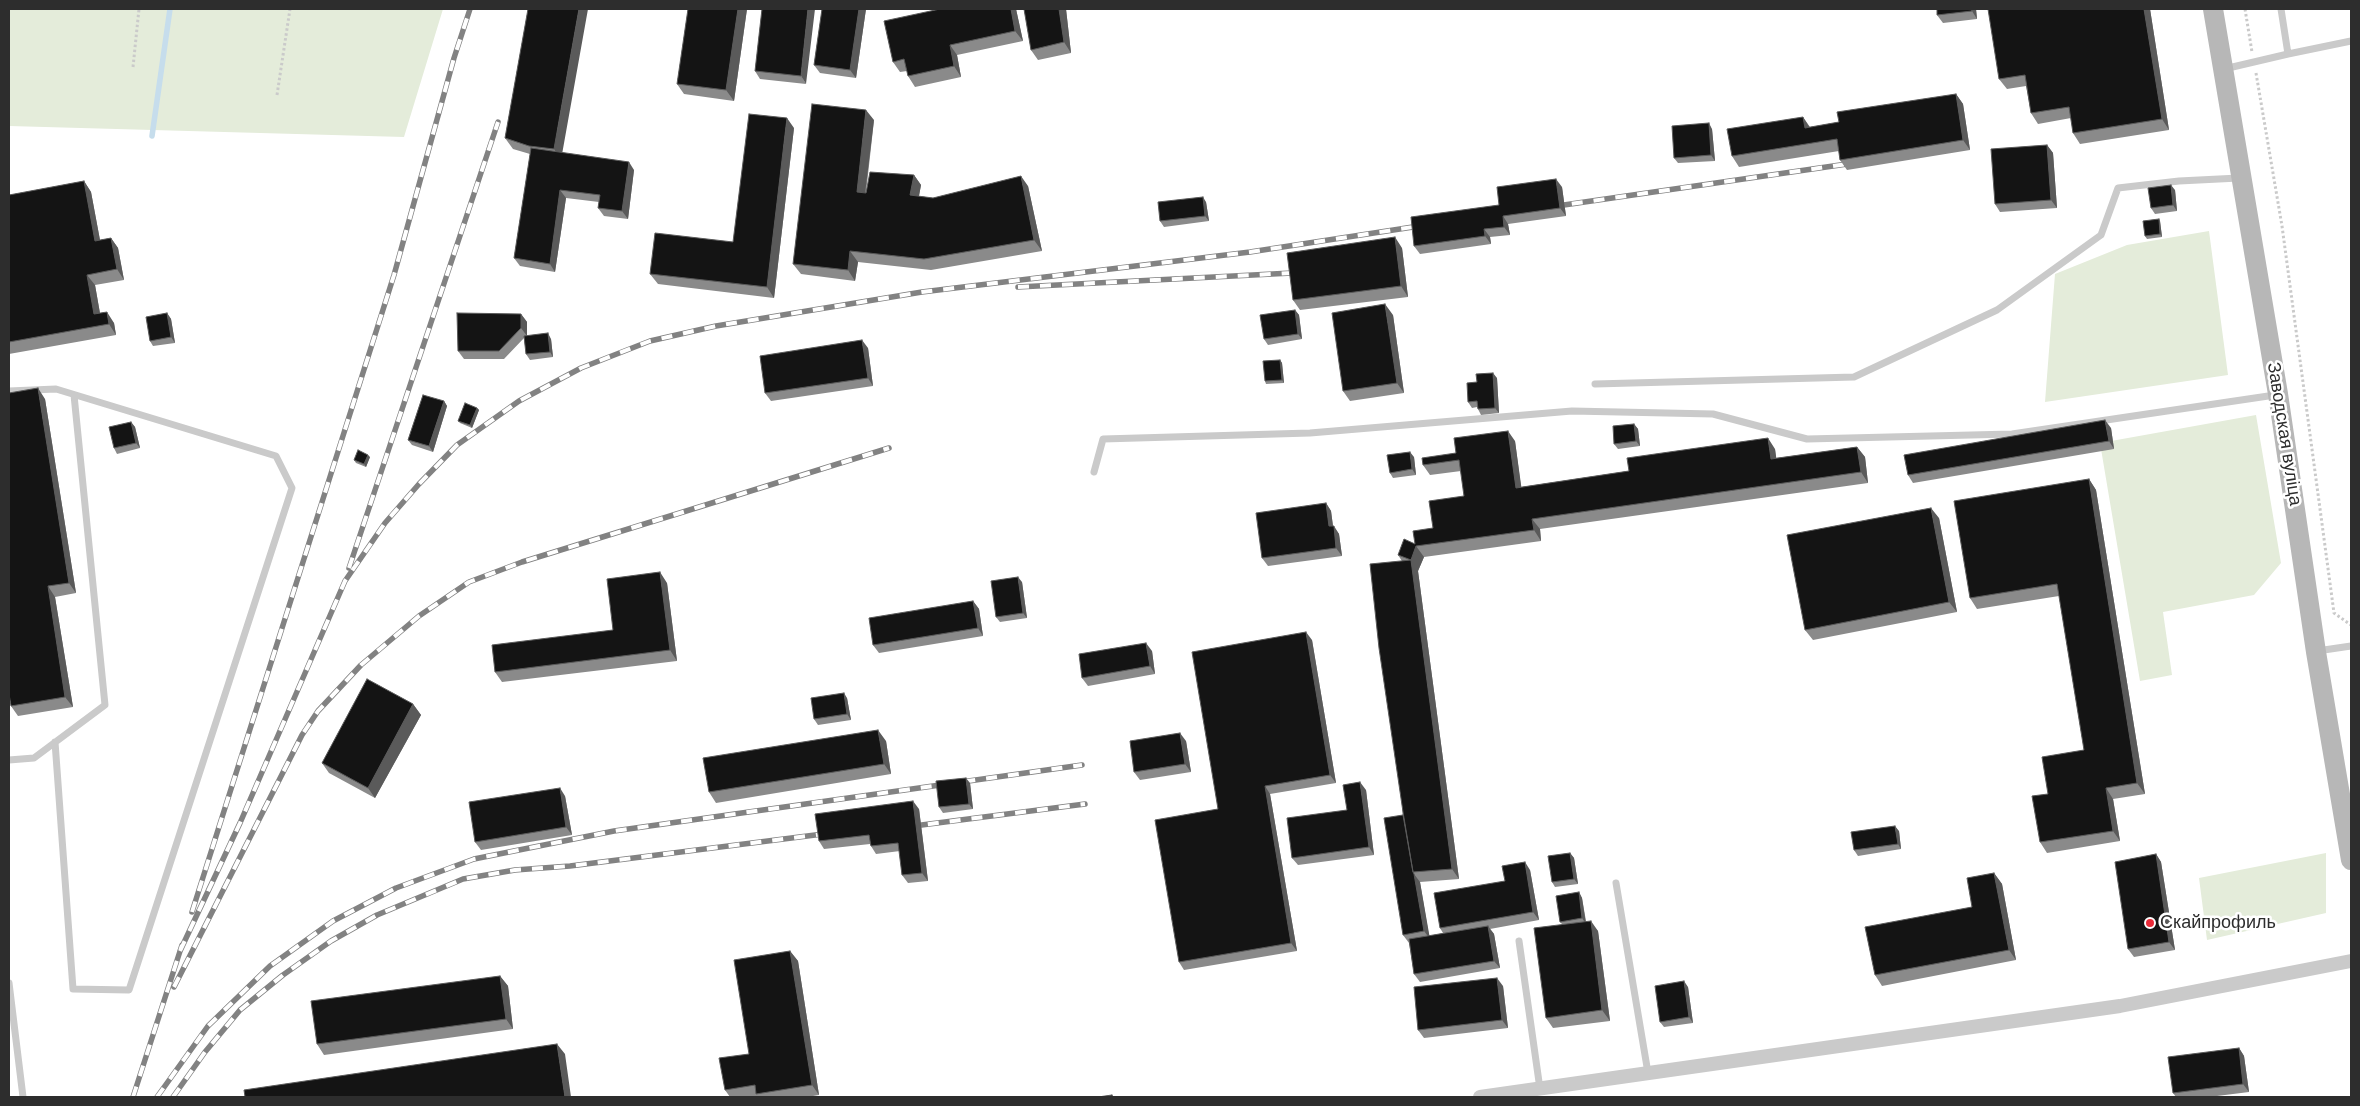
<!DOCTYPE html>
<html>
<head>
<meta charset="utf-8">
<style>
	body { margin:0 }
	#map { position:relative; width:2360px; height:1106px; overflow:hidden; background:#fff; font-family:Arial,sans-serif }
	canvas { display:block }
	.frame { position:absolute; inset:0; border:10px solid #2d2d2d; pointer-events:none }
</style>
</head>
<body>
<div id="map">
<canvas width="2360" height="1106"></canvas>
<div class="frame"></div>
</div>
<script>
const c = document.querySelector('canvas').getContext('2d');
c.lineJoin = 'round';
function fillPath(path, color) { c.fillStyle = color; c.fill(path, 'evenodd'); }
const shape = rows => new Path2D(rows.map(r => 'M' + r).join(''));
function trace(path, color, width, dash) { c.strokeStyle = color; c.lineWidth = width; c.lineCap = dash ? 'butt' : 'round'; c.setLineDash(dash || []); c.stroke(path); }
function label(font, color, halo, rows, align = 'center') {
  c.font = font + ' Arial,sans-serif'; c.lineWidth = 5; c.setLineDash([]); c.textBaseline = 'middle'; c.strokeStyle = halo; c.fillStyle = color; for (const [text, x, y, turn = 0] of rows) {
    c.save(); c.translate(x, y); c.rotate((+turn || 0) * Math.PI / 180); c.textAlign = isNaN(turn) ? turn : align; if (halo) c.strokeText(text, 0, 0); c.fillText(text, 0, 0); c.restore();
  }
}
const green = shape([
	[9,9,443,9,404,137,9,126],
	[2209,231,2228,375,2045,402,2055,274,2127,245],
	[2256,415,2281,563,2254,595,2163,612,2172,675,2140,681,2100,443],
	[2326,853,2326,913,2207,940,2199,878]
]);
const stream = shape([
	[152,136,170,9]
]);
const path = shape([
	[2245,9,2252,52],
	[133,67,139,9],
	[2256,73,2282,226,2334,613,2351,625],
	[277,95,290,9]
]);
const service = shape([
	[2281,9,2288,54,2351,41],
	[2224,69,2288,54],
	[1595,384,1854,377,1997,310,2101,235,2118,188,2179,181,2239,178],
	[9,391,56,389,276,456,292,488,129,990,73,989,55,742],
	[1094,472,1103,439,1310,433,1572,411,1713,414,1807,439,2012,434,2275,395],
	[2317,651,2351,646],
	[9,760,34,758,105,705,74,395],
	[1616,883,1648,1073],
	[1519,941,1540,1089],
	[9,983,23,1097]
]);
const minor = shape([
	[1480,1097,2120,1006,2351,961]
]);
const secondary = shape([
	[2213,9,2278,394,2316,652,2351,860]
]);
const rail = shape([
	[1550,207,1847,164],
	[1018,287,1292,273],
	[349,568,498,122],
	[906,827,1085,804],
	[192,912,394,275,454,58,470,9],
	[180,951,240,823,345,581,385,523,419,484,457,445,519,401,581,368,650,341,716,326,922,292,1250,252,1426,225],
	[174,987,302,735,318,711,361,665,419,616,469,582,522,562,889,448],
	[133,1097,182,945],
	[157,1097,208,1026,270,966,333,921,396,888,474,859,614,831,1082,765],
	[173,1097,205,1052,240,1010,283,975,331,941,377,915,463,879,515,870,570,866,831,833]
]);
const wall = shape([
	[528,9,562,153,634,170,628,219,604,216,598,208,599,202,566,198,555,272,520,266,514,258,530,154,513,149,505,138],
	[688,9,747,9,734,101,684,94,677,84],
	[762,9,806,84,760,79,755,71],
	[822,9,866,9,856,78,820,73,814,65],
	[940,9,1016,9,1023,41,957,55,961,77,915,87,908,76,907,71,900,72,893,62],
	[1024,9,1066,9,1071,53,1038,60,1031,50],
	[1937,9,1976,9,1977,19,1943,23,1937,15],
	[2150,9,2169,130,2080,144,2073,133,2071,118,2038,124,2031,113,2026,86,2007,89,1999,79],
	[1956,94,1963,104,1970,150,1847,170,1840,160,1839,151,1739,167,1732,156,1803,117,1810,127,1839,122],
	[874,120,866,193,914,175,921,185,919,196,933,198,1028,186,1042,251,931,270,858,262,855,281,801,274,793,264],
	[794,128,774,298,658,284,650,274,733,242],
	[1712,129,1715,161,1678,163,1674,158],
	[2047,145,2053,153,2057,208,2000,212,1995,204],
	[84,181,91,192,100,240,111,238,118,248,124,280,95,285,100,313,114,323,116,335,9,354,9,195],
	[1562,187,1566,216,1508,224,1510,235,1490,237,1491,244,1420,254,1414,246,1499,205],
	[2175,190,2177,211,2155,214,2151,208],
	[1206,202,1209,221,1164,227,1160,221],
	[2159,219,2160,221,2162,237,2147,239,2145,236],
	[1402,248,1408,297,1300,310,1293,300],
	[1295,310,1299,315,1302,339,1268,345,1264,339],
	[167,313,171,319,175,343,153,346,150,341],
	[521,314,527,322,527,336,551,339,553,357,530,360,526,354,524,338,504,359,464,359,458,351],
	[1393,315,1404,393,1350,401,1343,391],
	[868,348,873,386,771,401,765,393],
	[1280,360,1282,363,1284,383,1266,384,1265,381],
	[1497,378,1499,413,1481,415,1477,407,1472,408,1468,402,1477,382],
	[45,399,76,593,55,597,73,707,18,716,11,706],
	[444,401,447,406,433,452,412,445,408,440],
	[477,408,479,410,472,428,460,423,458,421],
	[131,422,135,427,140,448,117,454,114,448],
	[1634,424,1638,429,1640,446,1618,449,1614,444],
	[2111,428,2114,449,1913,483,1908,475],
	[1515,441,1521,487,1775,449,1776,458,1857,447,1865,457,1868,483,1540,529,1541,541,1424,557,1418,571,1459,879,1420,882,1429,936,1443,933,1440,928,1505,881,1530,870,1539,920,1490,929,1494,934,1500,968,1420,982,1414,974,1409,943,1403,935,1402,561,1398,555,1415,544,1433,528,1464,496,1461,471,1430,475,1423,465,1456,453],
	[370,457,366,467,356,463,354,460],
	[1414,457,1416,475,1393,478,1390,473],
	[2089,479,2096,490,2145,794,2113,799,2120,841,2047,853,2040,842,2048,794,2084,750,2059,596,1977,609,1970,598],
	[1326,503,1331,511,1333,526,1339,534,1342,556,1268,566,1262,558],
	[1939,518,1957,612,1813,640,1805,630],
	[1022,582,1027,618,1000,622,996,617],
	[667,583,677,661,502,682,495,672,613,630],
	[973,601,979,609,983,636,879,653,873,645],
	[1312,640,1336,783,1270,794,1297,951,1184,970,1179,962,1218,809],
	[1152,651,1155,674,1088,686,1082,678],
	[847,698,851,720,818,725,814,719],
	[413,704,421,715,375,798,329,773,322,763],
	[886,741,891,774,716,803,709,792],
	[1186,741,1191,772,1140,780,1134,772],
	[970,783,973,809,943,813,939,807],
	[1366,790,1374,855,1298,865,1292,858,1347,810],
	[565,796,572,835,481,850,475,842],
	[919,809,928,881,908,883,902,875,900,851,876,854,871,846,870,844,824,849,819,841],
	[1899,831,1901,849,1858,856,1854,850],
	[1570,853,1574,858,1578,884,1555,887,1552,882],
	[2156,854,2161,862,2175,950,2134,957,2128,949],
	[1994,873,2002,884,2016,960,1882,986,1875,975,1972,907],
	[1579,892,1582,898,1586,921,1598,931,1610,1021,1553,1028,1546,1018,1562,924,1560,922],
	[790,951,798,961,819,1095,807,1097,730,1097,725,1090,749,1054],
	[500,976,508,986,513,1029,324,1055,317,1044],
	[1503,986,1508,1028,1424,1038,1418,1030],
	[1688,987,1693,1023,1664,1027,1660,1022],
	[2239,1048,2244,1056,2249,1092,2209,1097,2176,1097,2173,1093]
]);
const shadedWall = shape([
	[579,9,588,9,561,160,554,149],
	[738,9,747,9,734,101,726,90],
	[808,9,815,9,806,84,801,76],
	[859,9,866,9,856,78,850,70],
	[1011,9,1016,9,1023,41,1015,31],
	[1059,9,1066,9,1071,53,1064,42],
	[1971,9,1976,9,1977,19,1972,11],
	[2144,9,2150,9,2169,130,2162,119],
	[950,45,957,55,961,77,954,66],
	[1956,94,1963,104,1970,150,1963,140],
	[866,110,874,120,864,202,857,192],
	[1803,117,1810,128,1805,128],
	[787,118,794,128,774,298,767,287],
	[1709,123,1712,129,1715,161,1711,155],
	[2047,145,2053,153,2057,208,2051,200],
	[629,162,634,170,628,219,622,211],
	[914,175,921,185,917,206,910,195],
	[1021,176,1028,186,1042,251,1034,240],
	[1556,179,1562,187,1566,216,1560,208],
	[84,181,91,192,102,251,95,241],
	[2171,185,2175,190,2177,211,2173,205],
	[560,190,566,198,555,272,550,264],
	[1203,197,1206,202,1209,221,1205,216],
	[1503,216,1508,224,1510,235,1504,227],
	[2159,219,2160,221,2162,237,2160,234],
	[1484,229,1490,237,1491,244,1485,236],
	[1395,237,1402,248,1408,297,1401,286],
	[111,238,118,248,124,280,117,269],
	[850,251,858,262,855,281,848,270],
	[87,275,95,285,102,325,94,314],
	[1385,304,1393,315,1404,393,1397,383],
	[1295,310,1299,315,1302,339,1298,334],
	[107,312,114,323,116,335,109,324],
	[167,313,171,319,175,343,171,337],
	[521,314,527,322,527,336,521,328],
	[548,333,551,339,553,357,550,352],
	[862,340,868,348,873,386,868,378],
	[1280,360,1282,363,1284,383,1282,380],
	[1493,373,1497,378,1499,413,1495,408],
	[38,388,45,399,76,593,69,583],
	[444,401,447,406,433,452,429,446],
	[477,408,479,410,472,428,470,425],
	[2105,420,2111,428,2114,449,2109,441],
	[131,422,135,427,140,448,136,443],
	[1634,424,1638,429,1640,446,1636,441],
	[1508,431,1515,441,1523,499,1516,488],
	[1768,438,1775,449,1778,470,1771,459],
	[1857,447,1865,457,1868,483,1861,472],
	[1410,452,1414,457,1416,475,1412,469],
	[368,455,370,457,366,467,364,464],
	[2089,479,2096,490,2145,794,2137,783],
	[1326,503,1331,511,1334,534,1329,526],
	[1931,508,1939,518,1957,612,1949,602],
	[1532,519,1540,529,1541,541,1534,530],
	[1334,526,1339,534,1342,556,1336,548],
	[1416,546,1424,557,1418,571,1459,879,1452,869,1411,560],
	[660,572,667,583,677,661,670,650],
	[1018,577,1022,582,1027,618,1023,613],
	[48,586,55,597,73,707,65,697],
	[973,601,979,609,983,636,978,628],
	[1306,632,1312,640,1336,783,1330,775],
	[1146,643,1152,651,1155,674,1150,666],
	[844,693,847,698,851,720,847,714],
	[413,704,421,715,375,798,368,788],
	[878,730,886,741,891,774,884,764],
	[1180,733,1186,741,1191,772,1185,764],
	[966,778,970,783,973,809,969,804],
	[1360,782,1366,790,1374,855,1369,847],
	[1265,786,1270,794,1297,951,1291,943],
	[560,788,565,796,572,835,566,827],
	[2106,788,2113,799,2120,841,2113,831],
	[913,801,919,809,928,881,922,873],
	[1895,826,1899,831,1901,849,1898,844],
	[1570,853,1574,858,1578,884,1574,879],
	[2156,854,2161,862,2175,950,2169,942],
	[1525,862,1530,870,1539,920,1533,912],
	[1994,873,2002,884,2016,960,2009,950],
	[1414,874,1420,882,1430,939,1424,931],
	[1579,892,1582,898,1586,924,1582,918],
	[1591,921,1598,931,1610,1021,1602,1010],
	[1488,926,1494,934,1500,968,1494,961],
	[790,951,798,961,819,1095,812,1085],
	[500,976,508,986,513,1029,506,1019],
	[1497,978,1503,986,1508,1028,1502,1020],
	[1684,981,1688,987,1693,1023,1689,1017],
	[557,1044,565,1054,571,1097,565,1097],
	[2239,1048,2244,1056,2249,1092,2243,1084]
]);
const building = shape([
	[528,9,579,9,554,149,529,146,505,138,528,9],
	[688,9,738,9,726,90,677,84,688,9],
	[762,9,808,9,801,76,755,71,762,9],
	[822,9,859,9,850,70,814,65,822,9],
	[940,9,1011,9,1015,31,950,45,954,66,908,76,904,59,893,62,884,21,940,9],
	[1024,9,1059,9,1064,42,1031,50,1024,9],
	[1937,9,1971,9,1972,11,1937,15,1937,9],
	[1988,9,2144,9,2162,119,2073,133,2069,107,2031,113,2025,75,1999,79,1988,9],
	[1956,94,1963,140,1840,160,1837,139,1732,156,1727,129,1803,117,1805,128,1839,122,1837,112,1956,94],
	[812,104,866,110,857,192,866,193,870,172,914,175,910,195,933,198,1021,176,1034,240,924,259,850,251,848,270,793,264,812,104],
	[749,114,787,118,767,287,650,274,655,233,733,242,749,114],
	[1709,123,1711,155,1674,158,1672,126,1709,123],
	[2047,145,2051,200,1995,204,1991,149,2047,145],
	[531,148,629,162,622,211,598,208,600,195,560,190,550,264,514,258,531,148],
	[1556,179,1560,208,1503,216,1504,227,1484,229,1485,236,1414,246,1411,217,1499,205,1497,187,1556,179],
	[84,181,95,241,111,238,117,269,87,275,94,314,107,312,109,324,9,342,9,195,84,181],
	[2171,185,2173,205,2151,208,2148,188,2171,185],
	[1203,197,1205,216,1160,221,1158,202,1203,197],
	[2159,219,2160,234,2145,236,2143,221,2159,219],
	[1395,237,1401,286,1293,300,1287,253,1395,237],
	[1385,304,1397,383,1343,391,1332,313,1385,304],
	[1295,310,1298,334,1264,339,1260,315,1295,310],
	[167,313,171,337,150,341,146,317,167,313],
	[457,313,521,314,521,328,499,351,458,351,457,313],
	[548,333,550,352,526,354,524,336,548,333],
	[862,340,868,378,765,393,760,356,862,340],
	[1280,360,1282,380,1265,381,1263,361,1280,360],
	[1493,373,1495,408,1478,409,1477,401,1468,402,1467,383,1477,382,1476,374,1493,373],
	[38,388,69,583,48,586,65,697,11,706,9,694,9,393,38,388],
	[423,395,444,401,429,446,408,440,423,395],
	[465,403,477,408,470,425,458,421,465,403],
	[2105,420,2109,441,1908,475,1904,455,2105,420],
	[131,422,136,443,114,448,109,427,131,422],
	[1634,424,1636,441,1614,444,1613,426,1634,424],
	[1508,431,1516,488,1629,471,1627,458,1768,438,1771,459,1857,447,1861,472,1532,519,1534,530,1416,546,1411,560,1398,555,1404,539,1415,544,1413,531,1433,528,1429,501,1464,496,1459,460,1423,465,1422,458,1456,453,1454,438,1508,431],
	[358,450,368,455,364,464,354,460,358,450],
	[1410,452,1412,469,1390,473,1387,455,1410,452],
	[2089,479,2137,783,2106,788,2113,831,2040,842,2032,796,2048,794,2042,757,2084,750,2057,584,1970,598,1954,501,2089,479],
	[1326,503,1329,526,1334,526,1336,548,1262,558,1256,513,1326,503],
	[1931,508,1949,602,1805,630,1787,535,1931,508],
	[1411,560,1452,869,1413,872,1403,812,1379,648,1370,564,1411,560],
	[660,572,670,650,495,672,492,645,613,630,607,579,660,572],
	[1018,577,1023,613,996,617,991,581,1018,577],
	[973,601,978,628,873,645,869,618,973,601],
	[1306,632,1330,775,1265,786,1291,943,1179,962,1155,820,1218,809,1192,652,1306,632],
	[1146,643,1150,666,1082,678,1079,654,1146,643],
	[367,679,413,704,368,788,322,763,367,679],
	[844,693,847,714,814,719,811,698,844,693],
	[878,730,884,764,709,792,703,758,878,730],
	[1180,733,1185,764,1134,772,1130,741,1180,733],
	[966,778,969,804,939,807,936,781,966,778],
	[1360,782,1369,847,1292,858,1287,818,1347,810,1343,785,1360,782],
	[560,788,566,827,475,842,469,802,560,788],
	[913,801,922,873,902,875,898,843,871,846,869,835,819,841,815,814,913,801],
	[1403,815,1413,872,1414,874,1424,931,1403,935,1384,818,1403,815],
	[1895,826,1898,844,1854,850,1851,832,1895,826],
	[1570,853,1574,879,1552,882,1548,856,1570,853],
	[2156,854,2169,942,2128,949,2115,862,2156,854],
	[1525,862,1533,912,1440,928,1434,893,1505,881,1502,866,1525,862],
	[1994,873,2009,950,1875,975,1865,927,1972,907,1967,878,1994,873],
	[1579,892,1582,918,1560,922,1556,896,1579,892],
	[1591,921,1602,1010,1546,1018,1534,928,1591,921],
	[1488,926,1494,961,1414,974,1409,939,1488,926],
	[790,951,812,1085,756,1094,755,1085,725,1090,719,1058,749,1054,734,960,790,951],
	[500,976,506,1019,317,1044,311,1001,500,976],
	[1497,978,1502,1020,1418,1030,1414,987,1497,978],
	[1684,981,1689,1017,1660,1022,1655,986,1684,981],
	[557,1044,565,1097,245,1097,244,1090,557,1044],
	[2239,1048,2243,1084,2173,1093,2168,1057,2239,1048],
	[1112,1095,1113,1097,1098,1097,1112,1095]
]);
const markers = [
	[2150,923,5,"#ea2a38"]
];
const streetNames = [
	["Заводская вуліца",2284,434,81]
];
const poiNames = [
	["Скайпрофиль",2160,923]
];
fillPath(green, '#e4ecda');
trace(stream, '#c6ddec', 5.5);
trace(path, '#cacaca', 3, [2.5, 2.5]);
trace(service, '#cacaca', 7);
trace(minor, '#cacaca', 14);
trace(secondary, '#b7b7b7', 20);
trace(rail, '#828282', 5.5);
trace(rail, '#fff', 4, [11]);
fillPath(wall, '#8a8a8a');
fillPath(shadedWall, '#5a5a5a');
fillPath(building, '#141414');
trace(building, '#5a5a5a', 1);
for (const [x, y, r, color] of markers) { const dot = new Path2D(); dot.arc(x, y, r, 0, 2 * Math.PI); c.fillStyle = color; c.fill(dot); trace(dot, '#fff', 2); }
label('18px', '#2d2d2d', '#fff', streetNames);
label('18px', '#2d2d2d', '#fff', poiNames, 'left');
</script>
</body>
</html>
